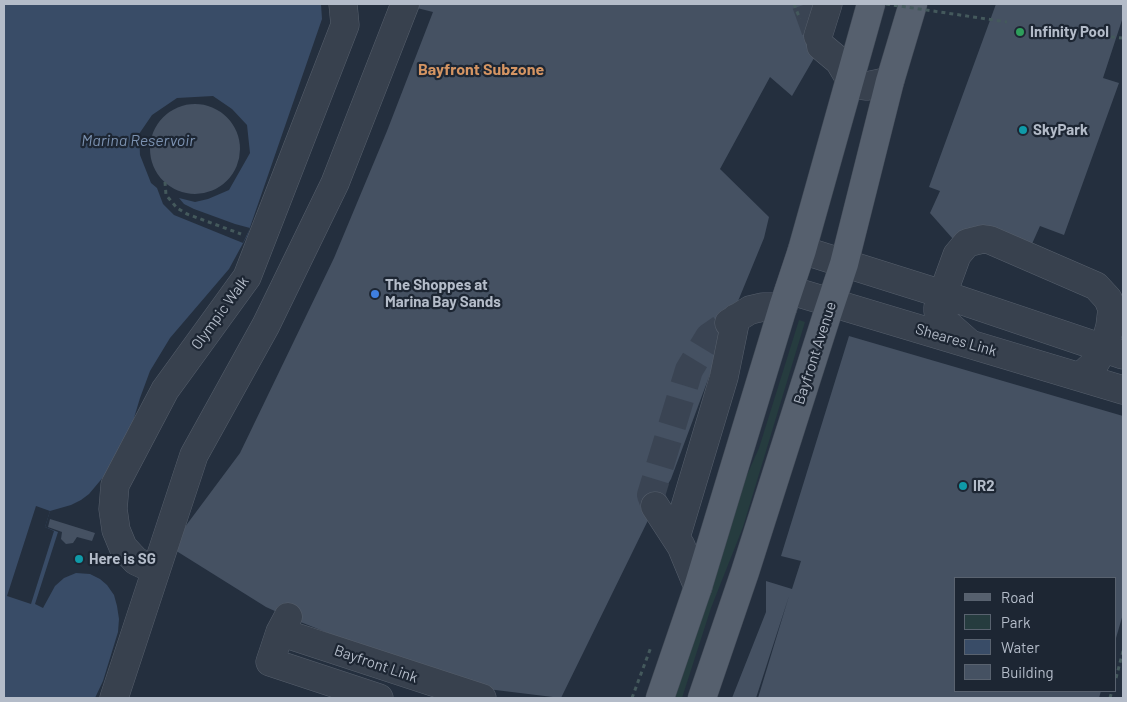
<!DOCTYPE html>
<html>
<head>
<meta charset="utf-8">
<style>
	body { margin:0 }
	#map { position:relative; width:1127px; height:702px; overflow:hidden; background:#242f3e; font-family:Barlow,sans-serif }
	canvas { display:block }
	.frame { position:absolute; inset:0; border:5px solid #b4bcc9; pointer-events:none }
	.legend { position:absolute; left:954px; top:577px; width:162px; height:115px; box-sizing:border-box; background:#1d2633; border:1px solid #59626f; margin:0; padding:6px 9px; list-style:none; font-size:15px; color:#b4bcc9 }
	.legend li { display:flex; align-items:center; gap:10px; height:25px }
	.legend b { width:25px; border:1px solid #59626f }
</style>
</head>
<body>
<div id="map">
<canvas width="1127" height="702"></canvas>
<div class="frame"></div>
<ul class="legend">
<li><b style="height:6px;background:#56606e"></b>Road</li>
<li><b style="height:14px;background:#263c3f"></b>Park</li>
<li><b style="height:14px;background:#394c67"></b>Water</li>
<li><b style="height:14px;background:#455162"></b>Building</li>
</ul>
</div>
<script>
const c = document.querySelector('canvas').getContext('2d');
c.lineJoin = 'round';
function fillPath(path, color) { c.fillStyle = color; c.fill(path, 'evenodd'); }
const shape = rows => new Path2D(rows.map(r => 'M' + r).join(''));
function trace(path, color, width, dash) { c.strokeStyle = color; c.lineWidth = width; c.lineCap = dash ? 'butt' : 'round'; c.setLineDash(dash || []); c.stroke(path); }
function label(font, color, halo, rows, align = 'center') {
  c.font = font + ' Barlow,sans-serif'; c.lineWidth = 4.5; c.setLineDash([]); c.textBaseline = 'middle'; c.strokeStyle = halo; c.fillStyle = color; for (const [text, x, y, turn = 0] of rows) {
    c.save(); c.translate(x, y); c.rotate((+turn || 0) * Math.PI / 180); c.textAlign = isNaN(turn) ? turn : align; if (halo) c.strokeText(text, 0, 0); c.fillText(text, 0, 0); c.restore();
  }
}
const green = shape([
	[799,320,805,322,743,527,711,608,682,698,674,698,734,504,759,448]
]);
const water = shape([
	[4,4,321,4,322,19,247,236,229,269,170,338,150,371,140,398,131,428,110,469,89,494,81,500,71,505,50,511,45,527,58,532,35,604,43,608,55,586,64,578,76,573,90,574,100,579,107,585,114,595,117,606,119,619,118,632,103,681,95,698,4,698]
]);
const pier = shape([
	[213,96,232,109,247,125,250,153,229,190,208,199,195,202,179,198,184,204,194,209,235,224,250,228,243,243,174,215,163,204,157,188,151,183,140,155,139,134,152,115,177,98],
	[36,506,50,511,45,527,54,531,31,604,7,596]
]);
const building = shape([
	[409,4,838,4,821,46,792,96,770,77,720,169,769,217,764,238,729,323,671,479,655,506,561,698,479,688,423,671,288,617,266,607,170,547,240,453,334,258,387,131,433,12,409,6],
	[996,4,1123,4,1123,17,1103,78,1119,83,1064,235,1040,226,1027,255,984,254,953,239,930,213,940,191,929,187],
	'150 149a45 45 0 1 1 90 0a45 45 0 1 1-90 0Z',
	[849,336,1123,416,1123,614,1116,638,1116,578,956,578,956,691,1101,691,1099,698,758,698,789,596,756,698,732,698,766,612,766,581,792,589,801,561,781,556],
	[50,519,95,533,92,541,77,537,73,543,66,544,61,539,62,532,48,527]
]);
const minorTunnel = shape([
	[806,4,821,46],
	[655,506,651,495,689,370,709,337,729,323]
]);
const path = shape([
	[794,4,800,19],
	[1111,37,1123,38],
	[165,182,166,195,177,208,187,214,241,234],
	[1116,678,1123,651],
	[632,698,651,647],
	[1110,698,1112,691]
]);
const minor = shape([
	[818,36,828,4],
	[821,46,839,61,851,81,859,85,867,86,890,81],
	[802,250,942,294,1123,355],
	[789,290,1123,390],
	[729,323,750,310,763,307,783,307],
	[969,343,943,320,938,312,938,307,957,255,967,243,983,239,990,240,1096,286,1108,299,1112,309,1110,326,1104,348,1095,363,1080,377],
	[655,506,681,546,698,587],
	[676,537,724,377,736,318],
	[155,570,136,561,123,547,116,530,113,509,115,485,165,390,247,277,345,25,343,4],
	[288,617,280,632,270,662,379,698],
	[280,632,482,698],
	[114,698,194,455,266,325,335,183,405,4]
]);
const major = shape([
	[660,698,698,587,783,307,802,250,871,4],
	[702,698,745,572,826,318,844,264,890,81,913,4]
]);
const pathBridge = shape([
	[886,4,1007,22]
]);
const markers = [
	[1020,32,5,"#2e9e5b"],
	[1023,130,5,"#0f9aa8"],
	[375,294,5,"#3f7fe0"],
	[963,486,5,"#0f9aa8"],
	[79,559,5,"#0f9aa8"]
];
const poiNames = [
	["Infinity Pool",1030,32],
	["SkyPark",1033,130],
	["The Shoppes at",385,285],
	["Marina Bay Sands",385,302],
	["IR2",973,486],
	["Here is SG",89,559]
];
const streetNames = [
	["Olympic Walk",220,313,-54],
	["Sheares Link",956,340,16],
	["Bayfront Avenue",815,353,-72],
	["Bayfront Link",376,664,19]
];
const neighbourhoodNames = [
	["Bayfront Subzone",481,70]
];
const waterNames = [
	["Marina Reservoir",138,141]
];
fillPath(green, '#263c3f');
fillPath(water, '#394c67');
fillPath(pier, '#242f3e');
fillPath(building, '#455162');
trace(minorTunnel, '#3a4453', 28, [28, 14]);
trace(minor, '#565f6c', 29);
trace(major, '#414a57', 29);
trace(path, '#44595c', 3, [4, 4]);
trace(minor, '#38414e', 28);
trace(major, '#56606e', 28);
trace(pathBridge, '#44595c', 3, [4, 4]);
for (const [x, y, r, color] of markers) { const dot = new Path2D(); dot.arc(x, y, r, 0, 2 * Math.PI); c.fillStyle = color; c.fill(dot); trace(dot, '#1d2633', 2); }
label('bold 15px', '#b4bcc9', '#1d2633', poiNames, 'left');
label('15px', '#b4bcc9', '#1d2633', streetNames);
label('bold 16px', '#d59563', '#1d2633', neighbourhoodNames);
label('italic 16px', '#7c92b1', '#1d2633', waterNames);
</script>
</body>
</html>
